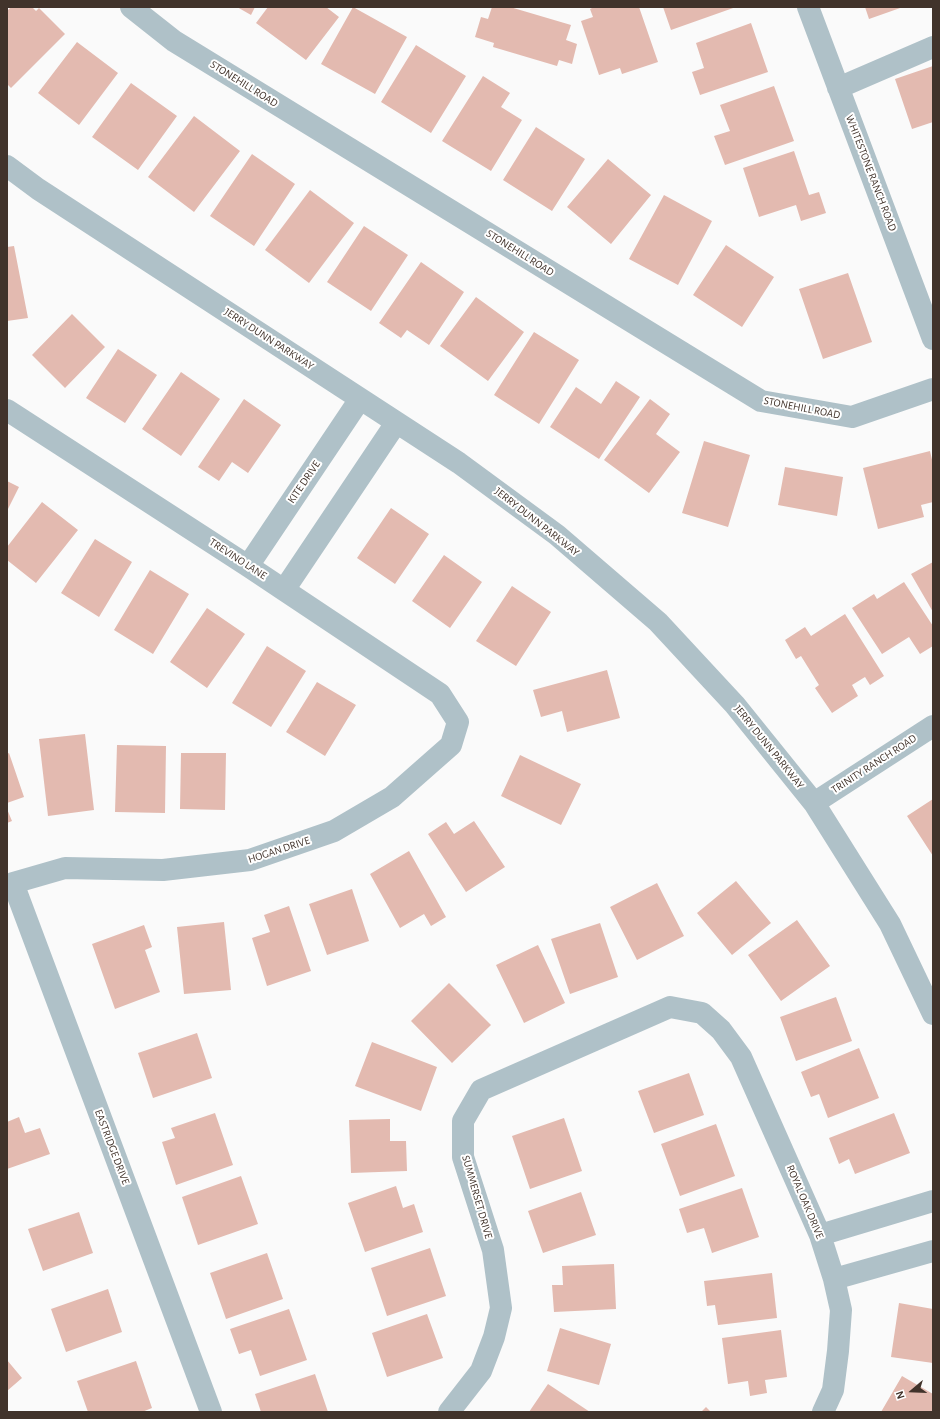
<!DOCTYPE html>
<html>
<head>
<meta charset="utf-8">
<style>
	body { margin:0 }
	#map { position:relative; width:940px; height:1419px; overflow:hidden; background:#fafafa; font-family:"Alegreya Sans",sans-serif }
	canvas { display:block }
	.frame { position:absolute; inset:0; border:8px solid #41332b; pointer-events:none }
	.north { position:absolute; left:892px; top:1371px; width:40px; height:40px; -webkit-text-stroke:3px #fff; paint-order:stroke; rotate:251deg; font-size:11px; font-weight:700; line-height:16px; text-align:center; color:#41332b }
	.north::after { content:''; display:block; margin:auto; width:14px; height:18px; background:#41332b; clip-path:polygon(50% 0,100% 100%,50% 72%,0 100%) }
</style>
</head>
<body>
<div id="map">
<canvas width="940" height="1419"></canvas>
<div class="frame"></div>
<div class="north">N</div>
</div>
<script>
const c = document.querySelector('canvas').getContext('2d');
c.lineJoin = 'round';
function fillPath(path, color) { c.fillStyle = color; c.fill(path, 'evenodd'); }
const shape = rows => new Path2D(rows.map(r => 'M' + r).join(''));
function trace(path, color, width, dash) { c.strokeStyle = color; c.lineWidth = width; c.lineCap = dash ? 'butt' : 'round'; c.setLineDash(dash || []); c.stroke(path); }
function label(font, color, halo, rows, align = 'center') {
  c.font = font + ' "Alegreya Sans",sans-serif'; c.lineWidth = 4; c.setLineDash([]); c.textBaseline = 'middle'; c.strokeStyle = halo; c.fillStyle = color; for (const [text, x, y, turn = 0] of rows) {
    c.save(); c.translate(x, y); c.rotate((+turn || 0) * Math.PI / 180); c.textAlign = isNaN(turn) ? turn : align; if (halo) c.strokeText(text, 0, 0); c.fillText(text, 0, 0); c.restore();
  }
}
const building = shape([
	[11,7,32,7,36,11,39,8,65,34,11,88,7,84,7,11],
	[237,7,255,7,251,15],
	[268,7,326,7,339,17,306,60,256,23],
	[353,7,407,37,375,94,321,64],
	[492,7,510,7,571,25,566,40,577,44,572,64,559,60,557,66,493,47,494,43,475,37,481,17,488,19],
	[594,7,639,7,658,62,622,74,620,68,599,75,581,21,593,17,590,9],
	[663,7,736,7,671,30],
	[865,7,903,7,869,19],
	[751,23,768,72,700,95,692,72,704,68,696,43],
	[77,42,118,73,79,125,38,93],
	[416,45,466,76,431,133,381,102],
	[933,66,933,122,912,129,895,79],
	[483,76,510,93,501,107,522,120,491,171,442,141],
	[131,83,177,116,138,170,92,137],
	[774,86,794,141,725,165,714,136,730,131,720,105],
	[194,116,240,151,194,212,148,177],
	[536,127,585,159,552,211,503,180],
	[794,151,809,195,819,192,826,213,801,221,796,205,759,217,743,168],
	[252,154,295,184,254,246,210,216],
	[608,159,651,195,611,244,567,207],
	[310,190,354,223,309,283,265,250],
	[664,195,712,221,678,285,629,259],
	[364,226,408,255,371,311,327,282],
	[726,245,774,277,742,327,693,295],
	[14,246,28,318,7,321,7,247],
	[421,262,464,292,429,345,407,330,401,338,379,323],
	[848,273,872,342,823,359,799,289],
	[476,297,524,332,488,381,440,346],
	[72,314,105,347,65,388,32,355],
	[534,332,579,360,539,424,494,395],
	[118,349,157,375,125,423,86,398],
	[181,372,220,399,181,456,142,429],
	[616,381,640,397,599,459,550,427,576,387,601,404],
	[244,399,281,425,248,473,232,462,219,481,198,467],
	[650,399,670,414,656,434,680,452,649,493,604,460],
	[704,441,750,455,728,527,682,513],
	[930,451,933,464,933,502,921,505,924,517,878,529,863,468],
	[785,467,843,477,837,516,778,505],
	[7,481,19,487,7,511],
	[42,502,78,530,36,583,7,560,7,547],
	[391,508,429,534,395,584,357,558],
	[95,539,132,562,99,617,61,593],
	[444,555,482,582,450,628,412,601],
	[933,562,933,612,911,574],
	[150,570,189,594,153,654,114,630],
	[904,582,933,626,933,646,920,654,909,637,882,654,852,608,874,594,877,599],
	[512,586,551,612,516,666,476,641],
	[207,608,245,634,207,688,170,662],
	[845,614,884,676,870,685,865,677,852,685,858,696,832,713,815,688,819,685,801,656,796,659,785,640,805,627,811,636],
	[267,646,306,671,271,727,232,703],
	[607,670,620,718,567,732,562,711,541,717,533,690],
	[317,682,356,705,325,756,286,732],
	[85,734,94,810,48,816,39,739],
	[117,745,166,746,165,813,115,812],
	[9,753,24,797,7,803,7,754],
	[181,753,226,753,225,810,180,809],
	[520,755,581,784,561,825,501,796],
	[933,799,933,856,907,816],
	[7,809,12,821,7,823],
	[474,821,505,867,466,892,428,834,446,822,454,834],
	[409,851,446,917,431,926,424,914,400,928,370,874],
	[736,881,771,923,732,955,697,913],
	[657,883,684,936,637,960,610,907],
	[352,889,369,941,327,955,309,904],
	[289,906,311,971,267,986,252,938,270,932,264,915],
	[797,920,830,966,781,1001,748,955],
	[224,922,231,990,184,994,177,927],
	[600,923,618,977,570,994,551,939],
	[144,925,152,947,145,950,160,992,115,1009,92,944],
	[538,945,565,1003,524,1023,496,965],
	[449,983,491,1025,452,1063,411,1021],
	[836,997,852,1041,796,1061,780,1017],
	[197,1033,212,1078,153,1098,138,1053],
	[372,1042,437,1067,421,1111,355,1086],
	[859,1048,879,1098,828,1118,819,1094,811,1097,801,1072],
	[689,1073,704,1115,654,1133,638,1091],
	[215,1113,233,1165,176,1185,162,1142,175,1138,171,1128],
	[894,1113,910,1153,855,1174,849,1159,839,1164,829,1138],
	[19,1117,25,1133,40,1128,50,1154,7,1169,7,1122],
	[564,1118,582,1171,530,1189,512,1136],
	[390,1119,390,1141,406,1141,407,1171,351,1173,349,1120],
	[716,1124,735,1176,680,1196,661,1144],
	[241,1176,258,1224,198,1245,182,1197],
	[396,1186,403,1208,414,1204,423,1232,365,1252,348,1203],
	[742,1188,759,1237,712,1253,704,1228,687,1233,679,1209],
	[581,1192,596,1235,543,1253,528,1211],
	[79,1212,93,1253,43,1271,28,1229],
	[430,1248,446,1296,387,1316,371,1268],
	[267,1253,283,1299,226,1319,210,1273],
	[614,1264,616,1309,554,1312,552,1285,563,1285,562,1266],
	[772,1273,777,1318,718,1325,715,1305,707,1306,704,1281],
	[108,1289,122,1332,66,1352,51,1309],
	[899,1303,933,1309,933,1363,891,1357],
	[289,1309,307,1360,260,1376,251,1350,239,1354,230,1329],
	[427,1314,443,1358,387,1377,372,1333],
	[560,1328,611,1344,599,1385,547,1371],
	[781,1330,787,1377,765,1380,767,1393,750,1396,748,1381,728,1384,722,1338],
	[7,1360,22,1378,7,1391],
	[136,1361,152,1408,142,1412,88,1412,77,1381],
	[315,1374,328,1412,261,1412,255,1394],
	[902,1376,933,1394,933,1412,881,1412],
	[548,1384,590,1412,529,1412],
	[706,1407,711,1412,701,1412]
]);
const minor = shape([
	[131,7,174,41,761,401,852,417,933,389],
	[808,7,933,339],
	[838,88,933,47],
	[7,166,38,189,459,463,557,535,658,622,735,705,814,803,890,924,933,1014],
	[7,410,248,566,440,694,458,722,451,745,392,797,334,831,250,860,163,870,65,868,13,883,7,886],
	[248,566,360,399],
	[284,590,396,423],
	[814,803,933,726],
	[13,883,211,1412],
	[820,1235,933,1201],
	[834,1279,933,1251],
	[449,1412,481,1371,494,1337,501,1308,493,1250,463,1157,463,1121,481,1090,670,1007,702,1013,721,1030,741,1057,820,1235,834,1279,841,1310,838,1351,833,1390,823,1412]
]);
const streetNames = [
	["STONEHILL ROAD",244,84,32],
	["WHITESTONE RANCH ROAD",871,173,69],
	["STONEHILL ROAD",520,253,32],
	["JERRY DUNN PARKWAY",269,339,33],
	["STONEHILL ROAD",802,408,11],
	["KITE DRIVE",304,482,-56],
	["JERRY DUNN PARKWAY",537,522,38],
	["TREVINO LANE",238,559,33],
	["JERRY DUNN PARKWAY",769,747,51],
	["TRINITY RANCH ROAD",874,764,-33],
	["HOGAN DRIVE",279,850,-18],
	["EASTRIDGE DRIVE",112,1147,69],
	["SUMMERSET DRIVE",477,1197,74],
	["ROYAL OAK DRIVE",805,1202,67]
];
fillPath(building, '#e3bab0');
trace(minor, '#afc1c8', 22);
label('11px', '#41332b', '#fff', streetNames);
</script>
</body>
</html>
